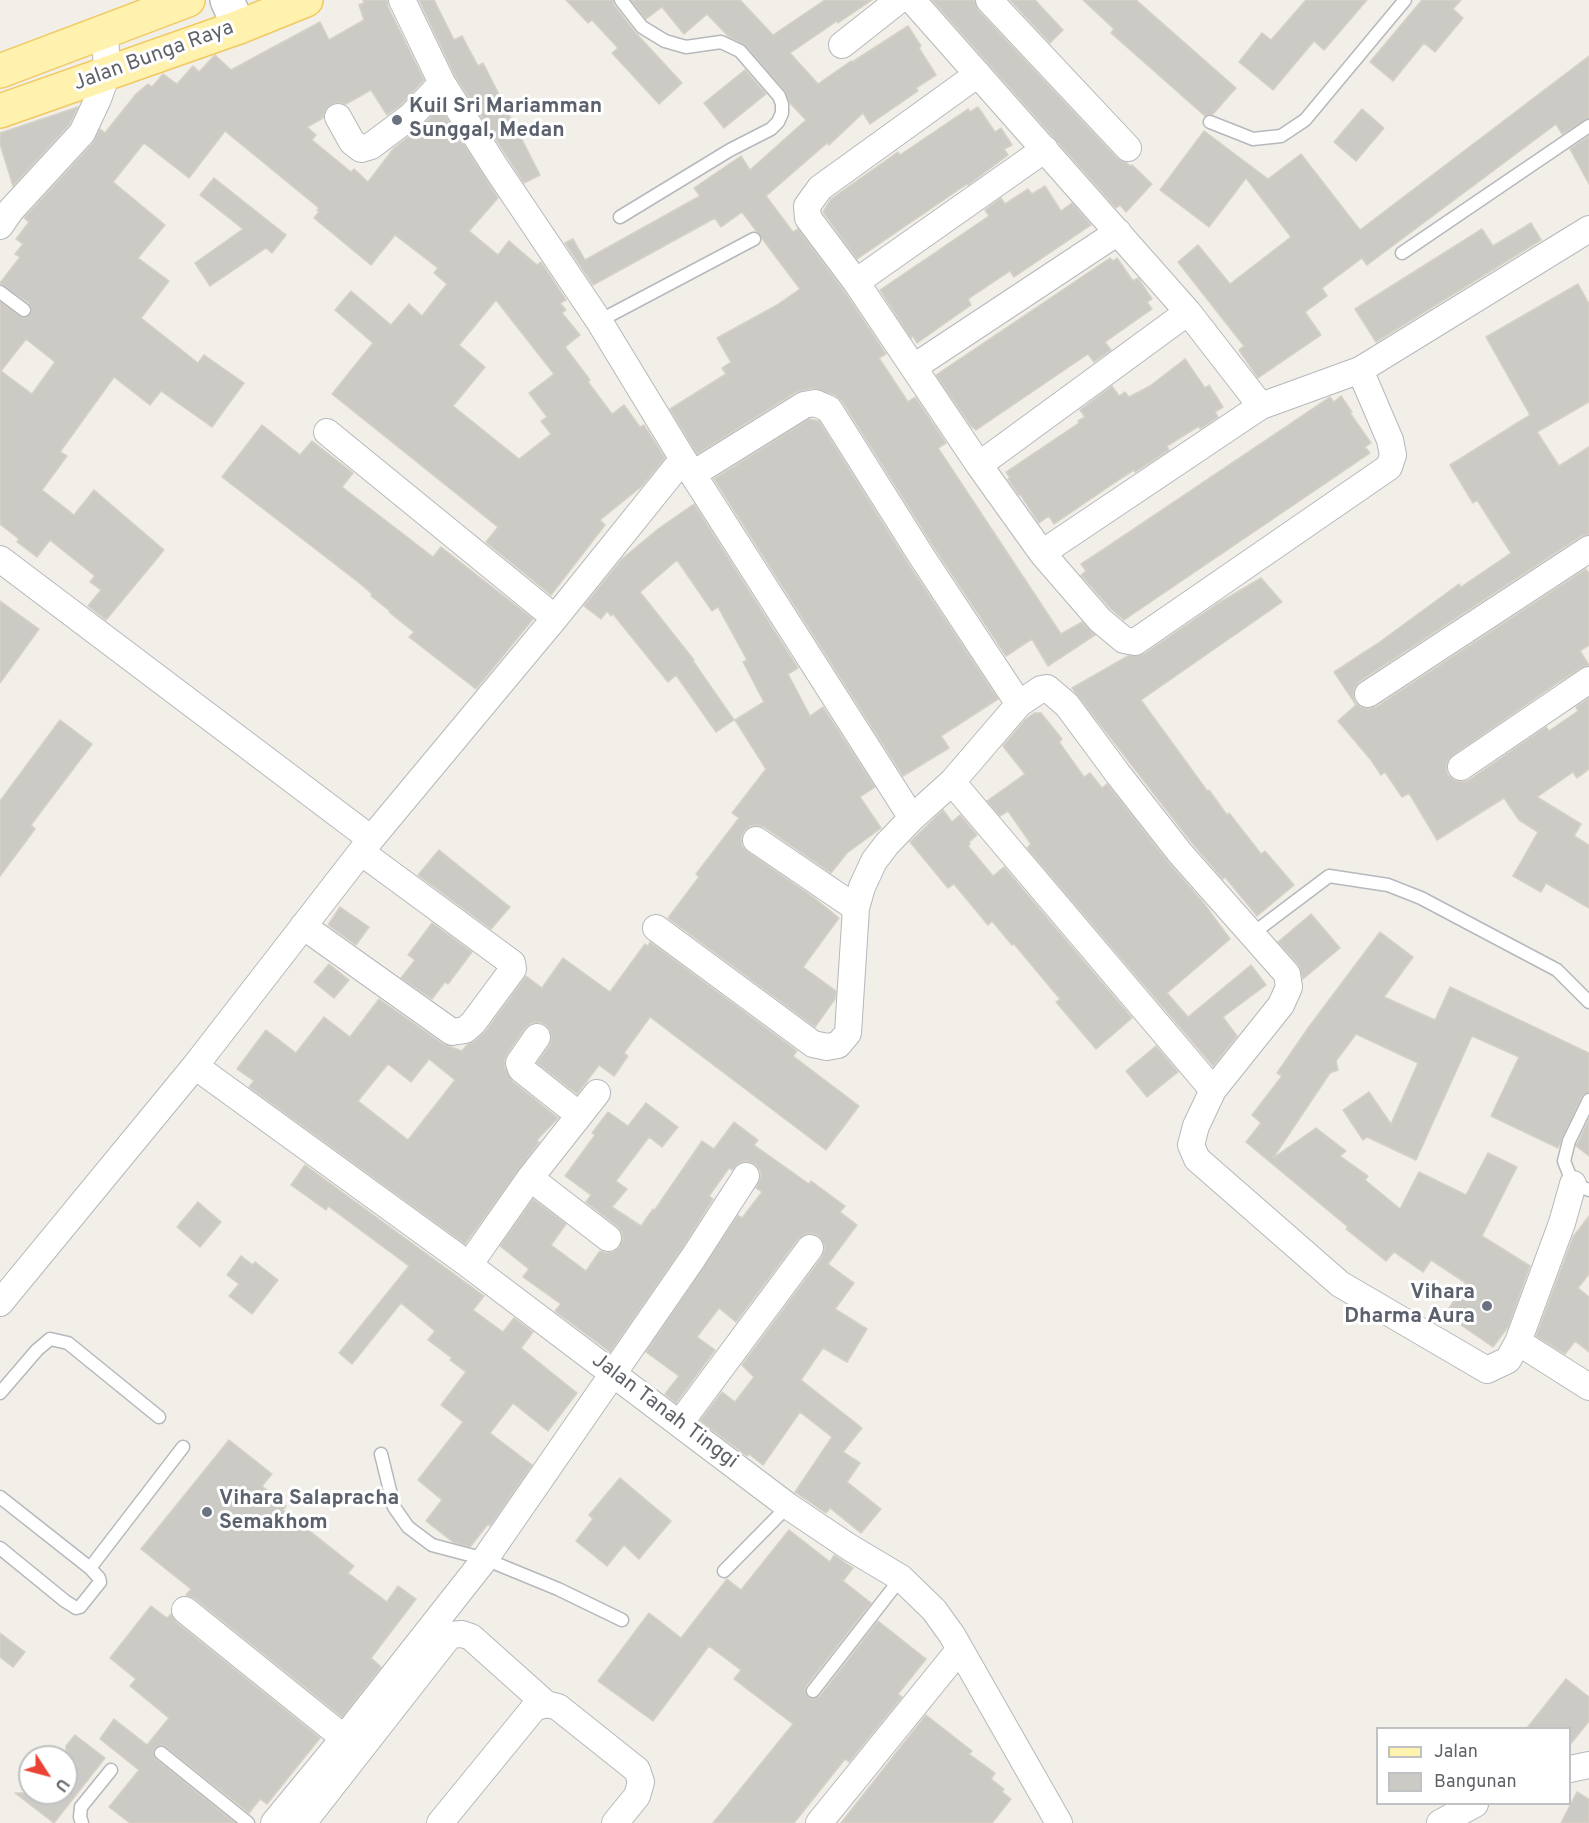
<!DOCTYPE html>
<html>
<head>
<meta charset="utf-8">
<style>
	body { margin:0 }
	#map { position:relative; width:1589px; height:1823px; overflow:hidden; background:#f1efe8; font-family:Overpass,sans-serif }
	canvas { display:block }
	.legend { position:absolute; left:1376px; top:1727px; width:195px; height:78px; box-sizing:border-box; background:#fff; border:2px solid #bfc1c3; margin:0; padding:8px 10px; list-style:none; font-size:18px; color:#5f6368 }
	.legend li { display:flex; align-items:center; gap:12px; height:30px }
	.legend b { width:30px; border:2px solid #bfc1c3 }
	.north { position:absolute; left:18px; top:1745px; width:60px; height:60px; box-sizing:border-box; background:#fff; border:2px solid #bfc1c3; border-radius:50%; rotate:126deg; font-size:16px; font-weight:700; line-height:24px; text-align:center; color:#5f6368 }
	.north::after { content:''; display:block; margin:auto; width:21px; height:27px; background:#ea4335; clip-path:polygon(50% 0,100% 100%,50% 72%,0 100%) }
</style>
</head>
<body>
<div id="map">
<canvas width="1589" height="1823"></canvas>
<ul class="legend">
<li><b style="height:8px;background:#fff2af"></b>Jalan</li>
<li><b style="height:16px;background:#cccac5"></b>Bangunan</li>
</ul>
<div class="north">U</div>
</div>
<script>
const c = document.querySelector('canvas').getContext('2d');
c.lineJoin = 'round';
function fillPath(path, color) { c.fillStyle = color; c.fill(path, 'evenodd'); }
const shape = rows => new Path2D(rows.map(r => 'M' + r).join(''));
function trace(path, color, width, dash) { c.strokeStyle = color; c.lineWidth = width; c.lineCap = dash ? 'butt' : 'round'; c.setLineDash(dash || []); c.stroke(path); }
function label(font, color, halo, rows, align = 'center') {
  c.font = font + ' Overpass,sans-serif'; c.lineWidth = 6; c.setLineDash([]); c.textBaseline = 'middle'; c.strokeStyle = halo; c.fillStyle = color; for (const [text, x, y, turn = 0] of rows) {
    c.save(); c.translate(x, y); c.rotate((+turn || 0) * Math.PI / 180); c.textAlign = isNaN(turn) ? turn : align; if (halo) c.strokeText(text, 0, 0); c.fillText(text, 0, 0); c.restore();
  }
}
const building = shape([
	[363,0,387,0,388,7,424,80,401,105,387,115,371,90,346,104,339,102,331,104,325,110,323,118,307,127,316,135,312,140,351,172,354,169,368,182,394,148,420,128,440,107,498,198,469,231,498,255,509,241,537,265,541,262,566,300,560,303,566,310,562,313,580,335,565,347,590,380,588,382,612,414,624,405,640,427,644,425,665,458,642,486,600,520,605,525,551,595,486,542,498,527,332,394,373,343,335,310,351,291,391,325,409,304,422,316,447,284,434,273,438,268,395,235,371,265,314,218,319,212,317,210,319,208,225,131,189,178,144,143,113,182,165,225,138,258,169,281,141,318,198,363,204,355,244,383,212,427,161,391,150,405,114,377,60,452,67,456,42,490,74,515,94,490,164,550,106,620,88,606,101,590,90,582,95,576,50,540,37,557,17,542,19,539,0,524,0,302,22,318,28,317,32,310,29,303,0,283,20,257,15,254,23,244,16,239,29,222,24,218,93,143,100,129,105,133,136,94,148,84,152,87,163,74,177,84,193,66,199,72,215,55,231,70,320,22,329,40,364,20,359,5,364,3,363,0],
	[496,300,554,374,529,393,547,417,541,421,551,434,519,459,453,406,485,367,459,345,496,300],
	[26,339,55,362,32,394,1,371,26,339],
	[419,0,434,0,454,40,462,36,478,66,483,63,540,175,524,183,455,76,419,0],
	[566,0,613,0,614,5,635,32,682,83,659,104,612,53,618,48,592,20,588,23,566,0],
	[631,0,740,0,773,35,825,0,872,0,838,23,837,21,790,53,818,84,851,61,852,62,908,26,921,46,919,48,936,75,916,88,918,91,870,124,863,113,829,145,827,143,766,196,793,232,798,229,844,291,886,354,879,358,908,402,915,397,946,443,938,448,1061,634,1082,622,1095,635,1048,666,1032,639,1006,656,935,549,842,401,835,395,813,388,796,392,697,454,670,409,726,374,722,368,731,362,717,338,777,305,800,289,742,212,721,227,715,218,593,285,565,243,573,239,585,260,700,196,694,188,741,156,750,170,806,120,790,103,785,91,746,46,728,36,707,14,684,34,662,7,646,19,631,0],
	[932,0,974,0,978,10,1117,158,1127,163,1130,166,1132,165,1152,184,1126,212,1120,205,1116,208,932,0],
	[1010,0,1035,0,1063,30,1050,43,1010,0],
	[1083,0,1136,0,1236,88,1213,114,1205,116,1111,33,1114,29,1083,0],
	[1306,0,1367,0,1324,50,1314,41,1273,90,1239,62,1262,33,1271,40,1306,0],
	[1422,0,1461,0,1453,9,1463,18,1435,52,1424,43,1393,81,1370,62,1422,0],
	[1589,56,1589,118,1562,134,1556,124,1367,265,1362,258,1322,288,1327,296,1305,312,1321,335,1258,378,1239,350,1244,346,1178,262,1198,245,1230,284,1291,237,1246,178,1209,227,1160,190,1204,131,1268,179,1301,154,1360,230,1589,56],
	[745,70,766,94,724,128,704,103,745,70],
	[78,107,69,125,13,186,0,144,0,133,78,107],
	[978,107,995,132,1001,128,1012,145,1004,149,1008,155,968,185,967,184,857,259,823,212,831,199,898,152,900,155,968,109,970,112,978,107],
	[1362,109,1384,128,1356,161,1334,142,1362,109],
	[1589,136,1589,184,1570,149,1589,136],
	[214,178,286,235,272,253,266,248,210,286,195,263,243,229,200,195,214,178],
	[1045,186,1061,211,1072,203,1091,225,1014,277,1010,271,968,299,971,305,917,343,913,336,911,338,880,290,989,216,985,210,1001,198,1005,204,1028,189,1032,194,1045,186],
	[1531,223,1541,240,1376,342,1355,309,1482,229,1493,246,1531,223],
	[1110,258,1113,261,1117,258,1133,281,1138,278,1152,299,1147,302,1152,309,1105,342,1111,350,1094,362,1088,354,976,430,971,426,936,375,1110,258],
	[1578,284,1589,304,1589,402,1537,432,1559,466,1589,447,1589,534,1581,536,1360,681,1355,687,1353,694,1355,702,1361,707,1368,709,1376,707,1586,569,1589,574,1589,645,1580,651,1589,665,1581,668,1559,682,1453,755,1448,760,1446,768,1448,775,1454,780,1462,782,1469,780,1546,727,1549,731,1578,711,1576,707,1589,698,1589,769,1577,778,1573,772,1537,797,1581,824,1574,836,1589,845,1589,908,1546,883,1541,892,1513,876,1538,832,1519,820,1504,798,1437,840,1409,793,1402,797,1385,772,1381,775,1371,760,1338,721,1356,705,1334,672,1377,644,1459,584,1461,587,1511,553,1477,500,1473,503,1450,465,1530,415,1486,337,1578,284],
	[1185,359,1205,388,1209,385,1223,407,1215,412,1218,417,1200,429,1199,426,1167,446,1169,450,1135,472,1134,470,1120,479,1054,524,1049,516,1039,523,1020,494,1019,495,1008,479,1010,478,1006,472,1079,423,1078,421,1085,417,1080,410,1112,386,1119,396,1125,392,1129,397,1150,386,1185,359],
	[1341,396,1352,412,1350,413,1371,443,1365,447,1370,453,1351,466,1124,620,1111,609,1081,575,1086,571,1081,564,1101,551,1330,397,1334,402,1341,396],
	[809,419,819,421,909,565,998,699,941,736,949,748,903,776,714,479,809,419],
	[262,425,300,455,312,441,353,473,342,487,433,557,441,547,533,619,476,689,409,637,414,632,389,612,390,611,371,596,372,594,362,585,222,477,262,425],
	[694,504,798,668,788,674,810,716,823,707,875,787,860,797,881,828,847,853,831,873,764,827,757,825,750,826,744,831,741,838,742,846,748,852,813,897,839,918,803,967,836,991,835,999,815,1027,668,918,699,877,696,874,739,818,732,813,766,769,735,720,764,702,743,662,747,660,718,607,712,611,677,560,640,592,694,660,693,661,734,720,716,732,676,675,668,682,613,614,611,616,607,611,601,619,584,606,622,559,658,529,694,504],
	[1261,578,1282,602,1141,700,1208,792,1209,790,1227,815,1229,813,1261,854,1265,851,1294,885,1257,916,1225,877,1223,879,1192,843,1072,688,1128,656,1144,654,1217,604,1261,578],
	[0,601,39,629,0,683,0,601],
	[1034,713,1041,713,1062,739,1059,742,1084,777,1090,773,1102,788,1107,784,1168,862,1202,901,1230,939,1167,993,1188,1017,1251,965,1266,985,1223,1017,1237,1036,1213,1066,1027,848,1031,844,1008,811,1000,816,987,801,1025,774,1003,746,1025,720,1034,713],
	[60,720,92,744,31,825,35,829,0,876,0,801,60,720],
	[943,810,952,822,960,815,977,835,969,842,970,844,968,846,993,876,1004,867,1132,1018,1096,1049,1056,1002,1060,999,1014,944,1012,945,992,921,988,925,954,884,948,888,910,842,943,810],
	[439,850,510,907,491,929,418,875,439,850],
	[340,907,369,927,356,945,328,925,340,907],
	[1311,914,1340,948,1303,979,1299,965,1278,942,1311,914],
	[432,923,472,952,448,984,445,982,432,999,401,978,415,960,408,955,432,923],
	[1380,932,1413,957,1384,997,1435,1020,1450,987,1589,1053,1589,1092,1582,1096,1558,1148,1491,1116,1519,1057,1472,1036,1416,1160,1367,1137,1363,1140,1343,1110,1369,1092,1391,1124,1418,1063,1356,1034,1336,1061,1338,1070,1330,1073,1273,1158,1316,1128,1346,1151,1340,1156,1368,1176,1365,1180,1400,1209,1419,1172,1466,1195,1488,1153,1517,1167,1482,1236,1530,1266,1508,1327,1493,1347,1445,1314,1466,1283,1431,1260,1423,1272,1394,1252,1386,1261,1346,1229,1348,1227,1246,1142,1261,1123,1252,1115,1282,1076,1277,1073,1308,1028,1380,932],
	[650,942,797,1051,793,1056,859,1106,826,1150,650,1017,624,1053,628,1056,614,1076,599,1065,577,1094,537,1063,549,1046,552,1038,550,1030,546,1025,539,1022,531,1023,525,1028,507,1054,504,1061,505,1068,512,1081,558,1118,537,1140,539,1142,465,1244,249,1087,254,1081,237,1069,266,1030,296,1053,324,1017,350,1037,379,999,443,1044,462,1051,467,1045,475,1041,485,1032,526,976,542,988,563,958,610,992,645,944,648,946,650,942],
	[429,1059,455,1080,408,1140,358,1101,388,1064,411,1082,429,1059],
	[329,964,349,980,334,998,314,982,329,964],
	[1156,1046,1178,1072,1147,1097,1126,1071,1156,1046],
	[646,1103,678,1127,662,1147,649,1137,616,1181,627,1189,612,1207,641,1226,653,1209,654,1211,702,1141,714,1149,734,1122,758,1140,754,1145,809,1184,811,1181,845,1206,840,1212,857,1225,828,1264,854,1283,835,1309,867,1329,847,1362,823,1348,801,1380,862,1428,843,1452,860,1463,847,1482,881,1509,861,1533,830,1508,826,1513,795,1492,832,1437,800,1412,763,1465,749,1454,747,1456,700,1421,722,1392,735,1402,754,1377,742,1365,822,1257,825,1249,823,1242,819,1236,811,1233,804,1235,798,1239,736,1322,719,1308,697,1337,715,1350,676,1403,665,1394,679,1376,646,1352,738,1215,742,1218,762,1192,756,1188,761,1176,760,1170,755,1164,746,1161,739,1163,732,1170,729,1168,709,1196,713,1199,681,1250,610,1352,555,1311,561,1304,523,1277,529,1269,500,1246,533,1199,566,1224,551,1245,586,1271,600,1251,607,1253,613,1252,619,1248,623,1239,622,1233,618,1227,586,1202,591,1195,565,1176,595,1135,592,1133,608,1112,628,1126,646,1103],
	[1589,1119,1589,1156,1576,1146,1589,1119],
	[305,1165,484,1296,473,1310,503,1332,514,1318,533,1332,521,1348,577,1393,548,1431,513,1403,490,1433,532,1465,490,1526,488,1524,470,1547,453,1542,426,1521,442,1500,418,1480,463,1422,441,1405,466,1372,450,1360,452,1358,428,1340,435,1331,401,1303,352,1364,339,1353,409,1266,328,1206,326,1210,291,1185,305,1165],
	[198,1202,221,1222,200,1247,177,1227,198,1202],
	[1589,1216,1589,1274,1578,1288,1589,1297,1589,1352,1575,1341,1565,1354,1536,1336,1573,1237,1589,1216],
	[241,1256,253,1265,255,1262,278,1280,252,1314,229,1296,239,1284,227,1275,241,1256],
	[229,1440,272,1474,262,1486,286,1506,283,1510,354,1566,348,1573,387,1602,398,1586,416,1599,371,1658,381,1667,342,1717,194,1598,186,1595,191,1589,141,1549,229,1440],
	[620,1478,671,1521,639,1559,624,1545,607,1566,576,1541,593,1519,589,1515,620,1478],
	[789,1530,830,1562,834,1555,853,1568,843,1581,871,1603,806,1686,805,1690,808,1697,812,1699,820,1696,878,1621,926,1659,898,1694,902,1697,849,1762,845,1759,794,1823,713,1823,793,1724,734,1679,741,1670,709,1646,653,1721,598,1681,649,1613,681,1638,727,1579,741,1590,789,1530],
	[151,1606,167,1618,171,1614,176,1622,320,1738,267,1804,260,1799,249,1813,166,1747,162,1745,155,1747,153,1752,156,1759,235,1823,130,1823,109,1807,139,1770,100,1739,114,1719,147,1745,169,1718,130,1686,136,1679,110,1658,151,1606],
	[0,1633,25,1652,13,1667,0,1657,0,1633],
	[1566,1679,1589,1697,1589,1721,1569,1746,1569,1728,1527,1728,1566,1679],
	[926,1715,972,1751,969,1754,995,1773,991,1779,1004,1789,1002,1792,1011,1799,992,1823,841,1823,926,1715],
	[75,1735,105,1758,54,1823,15,1793,66,1793,66,1746,75,1735],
	[1577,1792,1589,1799,1589,1823,1561,1823,1577,1792]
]);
const service = shape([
	[1210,122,1253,139,1281,136,1305,120,1405,0],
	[620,217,730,150,771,129,778,122,782,113,782,104,779,96,740,51,721,42,686,47,665,41,642,27,621,0],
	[1402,253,1589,126],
	[0,292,24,310],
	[599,321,754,239],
	[1252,934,1329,876,1388,885,1421,898,1557,970,1589,1002],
	[1589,1100,1569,1141,1564,1161,1573,1184,1589,1190],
	[0,1393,37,1350,50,1339,68,1343,159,1417],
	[381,1454,394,1507,408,1527,432,1545,485,1559,558,1589,622,1620],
	[0,1497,90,1568,99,1578,100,1582,80,1607,76,1608,65,1601,0,1548],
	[90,1568,183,1447],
	[724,1571,788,1506],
	[813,1691,901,1578],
	[161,1753,248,1823],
	[82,1823,80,1817,81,1807,111,1770]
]);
const minor = shape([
	[402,0,442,83,496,168,599,321,683,459,912,818,952,782,1019,704,1041,689,1047,688,1067,705,1118,774,1180,853,1287,974,1289,987,1281,1005,1213,1090,1196,1126,1191,1145,1197,1159,1340,1284,1487,1370,1508,1360,1518,1342,1589,1387],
	[912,0,1188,312,1261,406,1360,370,1589,229],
	[989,0,1128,148],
	[842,45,899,0],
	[978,74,820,188,807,206,808,218,856,282,979,465,1042,553,1100,620,1124,640,1135,642,1389,467,1393,455,1390,440,1360,370],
	[338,117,352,142,361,149,371,146,411,116,442,83],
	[0,226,11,210,82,133,98,99,107,74,105,31],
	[856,282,1045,149],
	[914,367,1118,232],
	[327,432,555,618],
	[979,465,1188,312],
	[693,474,804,405,815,403,829,409,922,557,1019,704],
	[1042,553,1261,406],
	[0,559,371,839],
	[1368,694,1589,549],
	[1461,767,1589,680],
	[952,782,1213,1090],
	[756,840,856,908],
	[303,926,452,1032,465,1030,473,1023,513,969,512,963,361,852],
	[656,928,813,1044,827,1047,838,1045,848,1033,856,908,862,887,874,861,887,844,912,818],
	[537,1037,519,1063,521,1069,579,1115],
	[195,1066,469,1265,788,1506,849,1547,901,1578,934,1610,952,1635,1059,1823],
	[530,1178,608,1238],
	[469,1265,530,1178,597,1093],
	[0,1303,195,1066,371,839,555,618,683,459],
	[1518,1342,1562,1223,1573,1184],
	[680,1423,810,1248],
	[185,1610,344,1738],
	[1570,1769,1589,1765],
	[274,1823,344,1738,485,1559,693,1258,746,1176],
	[303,1823,450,1635,462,1634,471,1637,546,1704],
	[440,1823,534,1708,546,1704,558,1707,637,1770,641,1782,637,1796,615,1823],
	[819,1823,960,1649],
	[1440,1823,1475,1804]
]);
const secondary = shape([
	[227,0,239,27]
]);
const primary = shape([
	[0,71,188,0],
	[0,111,239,27,306,0]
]);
const markers = [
	[397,120,6,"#6b7280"],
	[1487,1306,6,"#6b7280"],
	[207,1512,6,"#6b7280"]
];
const streetNames = [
	["Jalan Bunga Raya",154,57,-20],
	["Jalan Tanah Tinggi",664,1412,37]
];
const worshipNames = [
	["Kuil Sri Mariamman",409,108],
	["Sunggal, Medan",409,132],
	["Vihara",1475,1294,"right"],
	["Dharma Aura",1475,1318,"right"],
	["Vihara Salapracha",219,1500],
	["Semakhom",219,1524]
];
fillPath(building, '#cccac5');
trace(building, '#d6d1c6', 1.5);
trace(service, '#b5b8bc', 15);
trace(minor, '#b5b8bc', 28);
trace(secondary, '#b6babf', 36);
trace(primary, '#f2c960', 36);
trace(service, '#fff', 12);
trace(minor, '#fff', 26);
trace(secondary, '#fff', 33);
trace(primary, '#fff2af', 33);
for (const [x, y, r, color] of markers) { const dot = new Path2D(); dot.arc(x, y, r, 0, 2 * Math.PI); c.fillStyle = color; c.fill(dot); trace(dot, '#fff', 2); }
label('21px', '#5f6368', '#fff', streetNames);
label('bold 21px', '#5b616d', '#fff', worshipNames, 'left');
</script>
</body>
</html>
